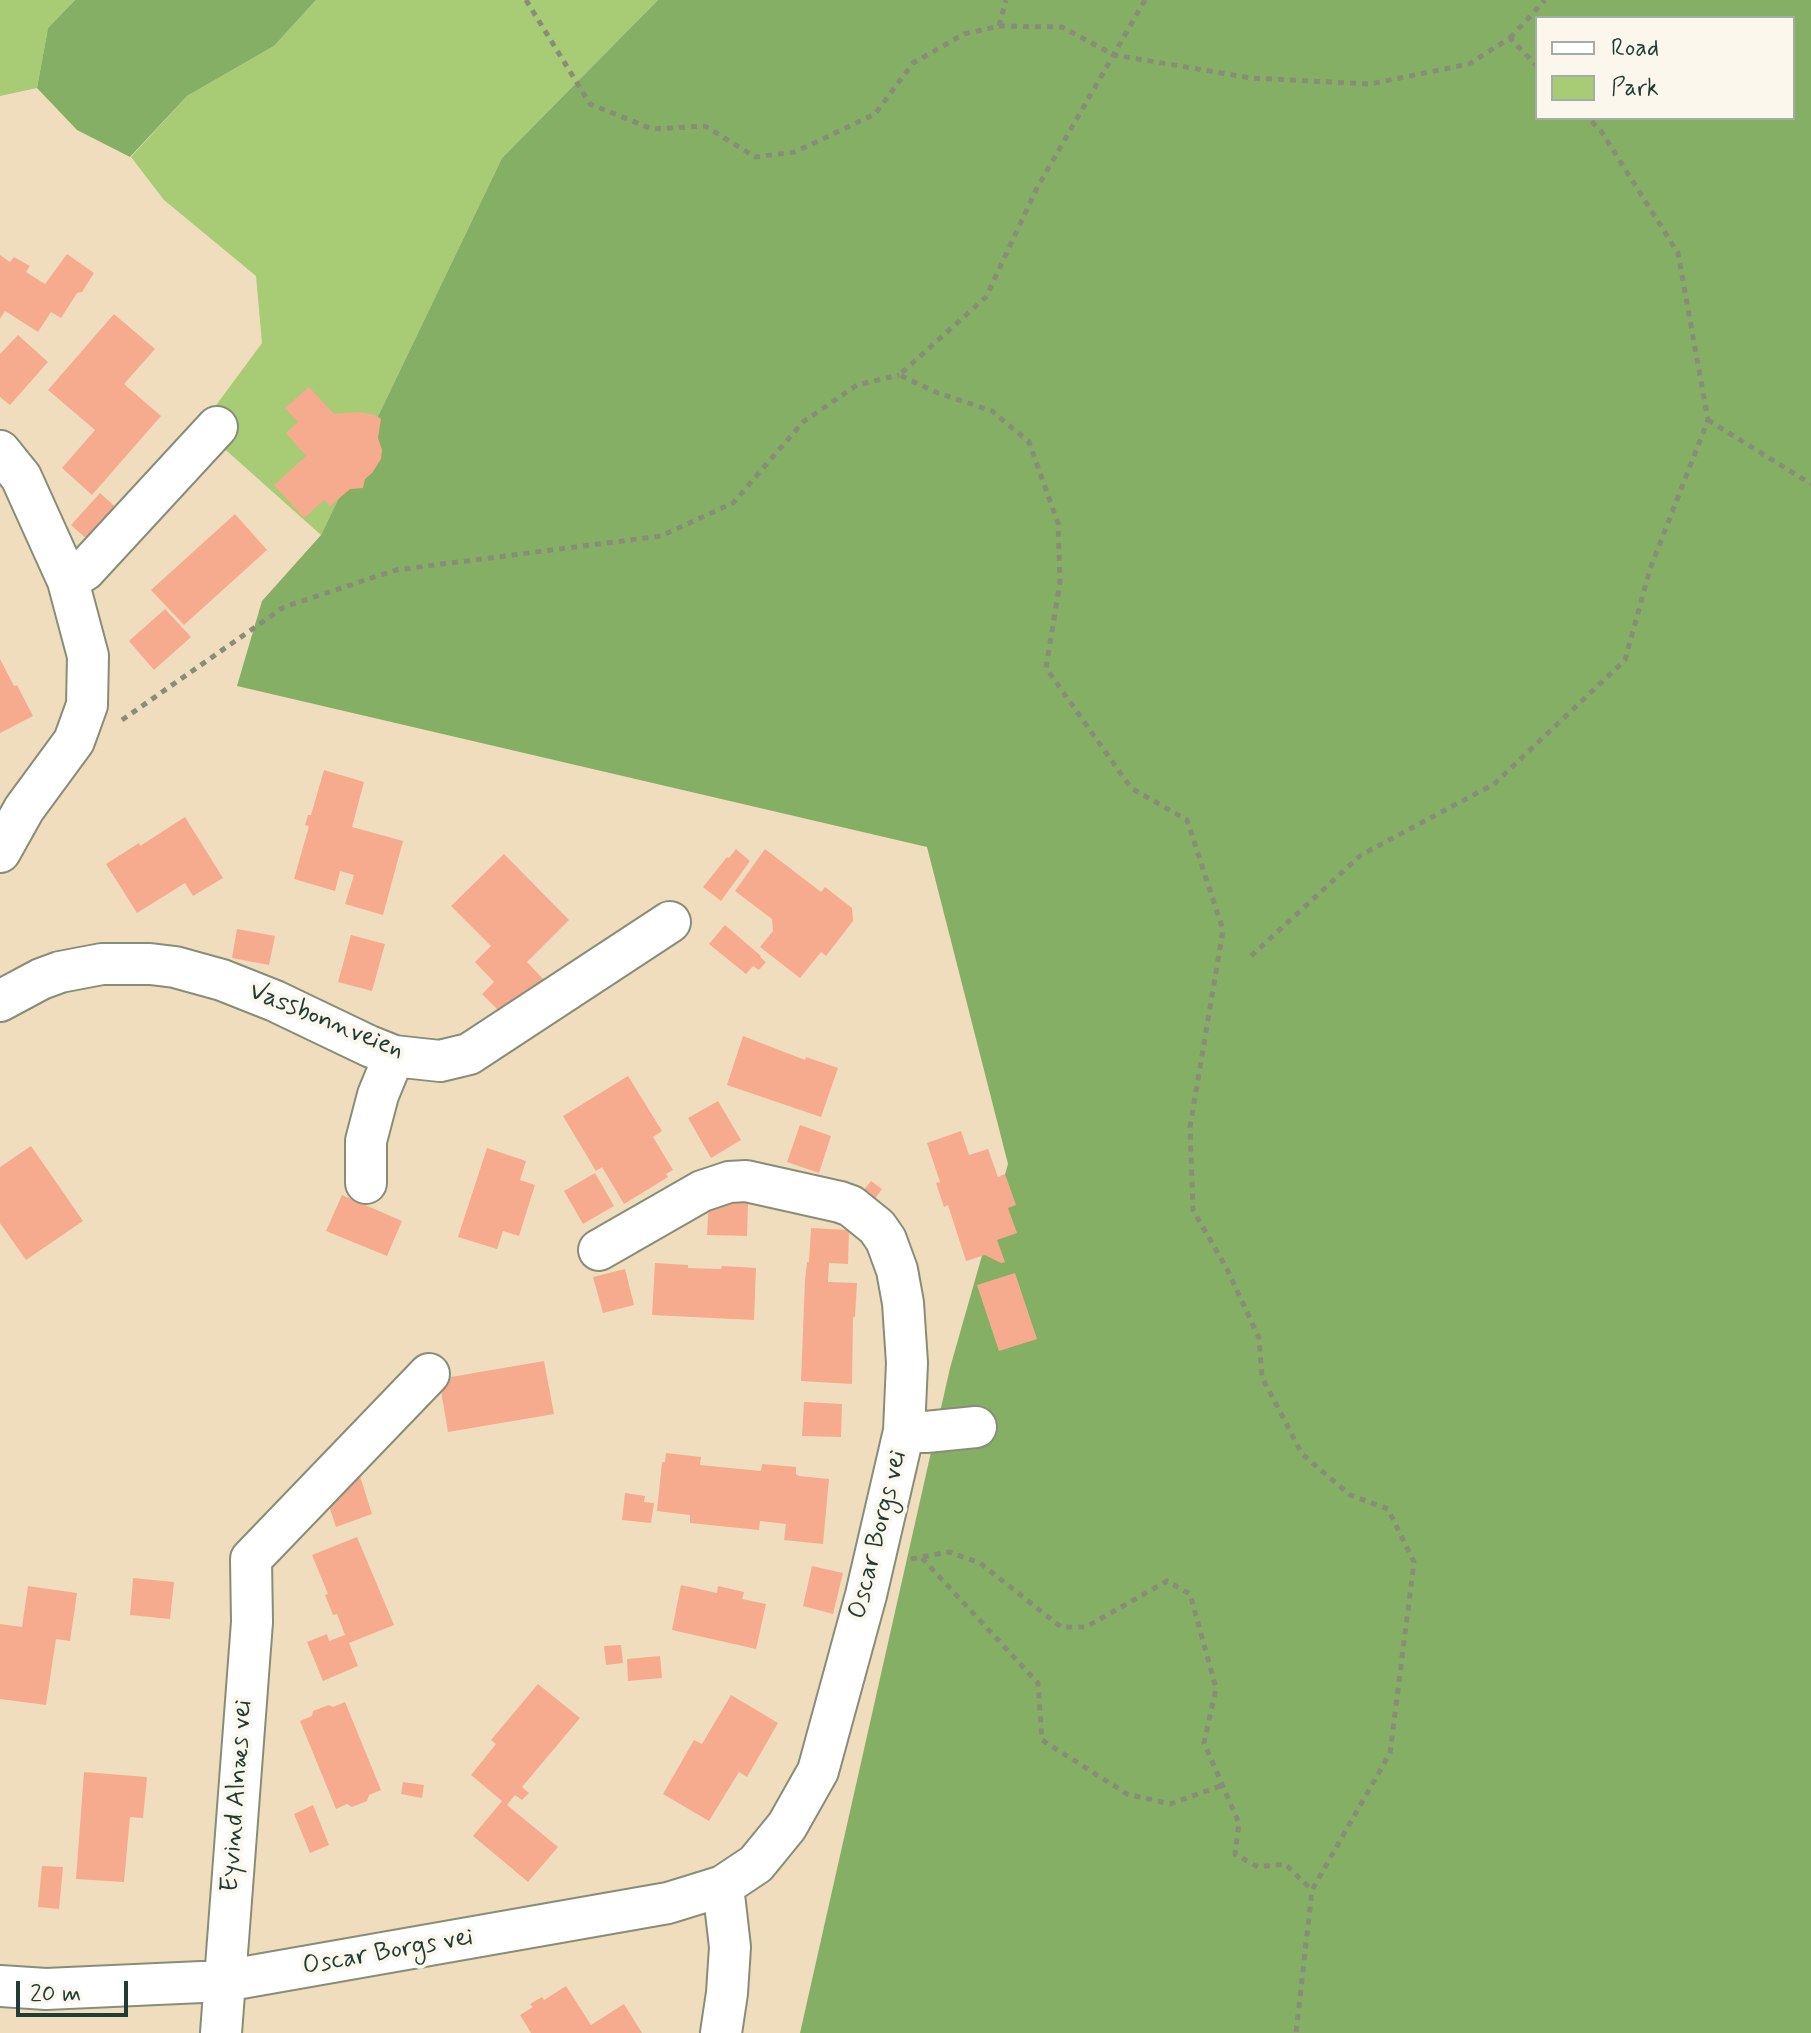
<!DOCTYPE html>
<html>
<head>
<meta charset="utf-8">
<style>
	body { margin:0 }
	#map { position:relative; width:1811px; height:2033px; overflow:hidden; background:#f0ddbd; font-family:Mynerve,sans-serif }
	canvas { display:block }
	.legend { position:absolute; left:1535px; top:16px; width:260px; height:104px; box-sizing:border-box; background:#fbf7ec; border:2px solid #a3ada2; margin:0; padding:10px 14px; list-style:none; font-size:24px; color:#1f3d34 }
	.legend li { display:flex; align-items:center; gap:16px; height:40px }
	.legend b { width:40px; border:2px solid #a3ada2 }
	.scale { position:absolute; left:16px; top:1981px; width:112px; height:36px; box-sizing:border-box; border:4px solid #1f3d34; border-top:0; padding-left:10px; font-size:24px; line-height:28px; white-space:nowrap; color:#1f3d34; -webkit-text-stroke:6px #fbf7ec; paint-order:stroke }
</style>
</head>
<body>
<div id="map">
<canvas width="1811" height="2033"></canvas>
<ul class="legend">
<li><b style="height:10px;background:#fff"></b>Road</li>
<li><b style="height:22px;background:#a8cb75"></b>Park</li>
</ul>
<div class="scale">20 m</div>
</div>
<script>
const c = document.querySelector('canvas').getContext('2d');
c.lineJoin = 'round';
function fillPath(path, color) { c.fillStyle = color; c.fill(path, 'evenodd'); }
const shape = rows => new Path2D(rows.map(r => 'M' + r).join(''));
function trace(path, color, width, dash) { c.strokeStyle = color; c.lineWidth = width; c.lineCap = dash ? 'butt' : 'round'; c.setLineDash(dash || []); c.stroke(path); }
function label(font, color, halo, rows, align = 'center') {
  c.font = font + ' Mynerve,sans-serif'; c.lineWidth = 8; c.setLineDash([]); c.textBaseline = 'middle'; c.strokeStyle = halo; c.fillStyle = color; for (const [text, x, y, turn = 0] of rows) {
    c.save(); c.translate(x, y); c.rotate((+turn || 0) * Math.PI / 180); c.textAlign = isNaN(turn) ? turn : align; if (halo) c.strokeText(text, 0, 0); c.fillText(text, 0, 0); c.restore();
  }
}
const green = shape([
	[0,0,75,0,48,28,37,88,0,96],
	[316,0,658,0,502,158,321,535,200,427,262,343,256,276,164,200,131,157,187,96,274,46]
]);
const forest = shape([
	[75,0,316,0,274,46,187,96,130,157,77,130,37,88,48,28],
	[658,0,1811,0,1811,2033,800,2033,950,1368,1008,1164,927,847,237,686,262,601,321,535,502,158],
	[1537,18,1793,18,1793,118,1537,118]
]);
const building = shape([
	[67,254,94,273,82,292,77,293,61,318,51,312,38,332,5,311,0,319,0,255,10,262,14,257,30,266,26,272,45,284],
	[114,314,155,349,124,384,161,416,92,495,62,468,95,430,48,390],
	[18,335,48,362,10,405,0,397,0,354],
	[309,387,334,414,360,412,375,415,381,419,378,438,382,450,381,459,372,473,365,479,363,488,350,489,330,506,324,500,304,518,274,485,306,456,286,433,298,422,285,408],
	[100,493,119,510,90,542,71,525],
	[235,514,267,550,184,625,151,590],
	[165,609,191,637,154,670,129,641],
	[0,659,14,686,17,685,33,716,0,733],
	[324,770,364,782,352,827,403,841,383,915,345,904,354,875,340,871,335,891,294,879,309,826,305,825,308,815,311,815],
	[185,817,223,878,193,896,185,883,137,913,106,864,139,843,140,846],
	[736,849,750,861,721,901,703,887,727,857,729,858],
	[765,849,821,892,825,887,852,908,853,921,826,956,821,952,800,978,760,947,773,931,772,919,735,891],
	[504,854,569,920,527,962,545,981,506,1018,482,994,494,982,475,962,491,946,451,906],
	[725,925,761,956,760,957,766,962,759,970,753,966,746,974,709,944],
	[237,929,275,936,269,965,232,958],
	[351,935,385,944,372,991,338,982],
	[743,1036,805,1060,806,1057,838,1068,821,1117,727,1085],
	[628,1076,662,1131,653,1137,673,1170,666,1174,668,1177,624,1204,602,1167,596,1171,563,1116],
	[718,1101,741,1140,711,1158,688,1118],
	[800,1125,831,1136,819,1173,787,1162],
	[961,1131,969,1155,988,1149,998,1177,1005,1174,1016,1205,1008,1208,1017,1233,997,1240,1005,1262,1001,1263,985,1255,966,1261,948,1205,944,1207,936,1183,940,1182,927,1143],
	[31,1146,83,1221,26,1260,0,1223,0,1167],
	[487,1148,526,1161,520,1180,535,1185,519,1236,503,1231,497,1249,458,1237],
	[595,1173,614,1206,583,1224,564,1191],
	[871,1181,882,1189,874,1200,863,1191],
	[342,1195,402,1221,387,1256,326,1231],
	[709,1201,748,1203,747,1236,707,1235],
	[811,1228,849,1230,848,1264,829,1263,828,1282,857,1283,855,1317,853,1317,852,1384,801,1381,805,1280,807,1262,809,1262],
	[655,1263,688,1265,688,1268,721,1269,722,1266,756,1268,754,1320,652,1315],
	[625,1269,634,1305,603,1313,593,1277],
	[1015,1273,1037,1339,999,1351,977,1285],
	[544,1361,554,1414,448,1432,439,1379],
	[804,1402,842,1404,841,1437,802,1436],
	[666,1453,701,1457,700,1465,761,1471,762,1464,796,1467,796,1474,799,1476,829,1479,823,1544,784,1540,786,1524,760,1521,759,1530,690,1523,690,1515,657,1511,662,1462,665,1462],
	[358,1470,372,1514,336,1527,324,1491],
	[625,1493,645,1496,644,1502,654,1503,651,1523,622,1520],
	[357,1537,394,1625,349,1643,358,1666,323,1681,307,1642,327,1634,329,1641,345,1635,337,1614,333,1615,325,1595,328,1594,312,1555],
	[812,1566,843,1573,833,1614,803,1606],
	[133,1578,174,1582,170,1619,130,1615],
	[681,1585,717,1593,718,1586,744,1592,742,1599,766,1604,756,1649,672,1630],
	[28,1586,77,1593,70,1641,56,1639,46,1705,0,1699,0,1624,22,1627],
	[621,1645,623,1663,606,1665,604,1646],
	[660,1656,662,1678,628,1681,627,1659],
	[538,1684,580,1718,522,1787,529,1793,522,1800,515,1795,507,1805,558,1847,528,1882,473,1836,502,1801,471,1775,496,1744,491,1740],
	[731,1695,778,1723,747,1777,739,1772,709,1821,663,1794,694,1740,702,1744],
	[345,1702,381,1790,369,1795,367,1801,352,1807,347,1804,336,1809,300,1721,312,1716,313,1711,329,1705,333,1707],
	[84,1772,147,1777,143,1818,130,1817,124,1882,76,1879],
	[403,1782,424,1785,422,1798,401,1794],
	[313,1805,329,1845,310,1853,294,1814],
	[42,1866,63,1867,59,1909,38,1907],
	[566,1986,591,2025,624,2004,642,2033,531,2033,520,2015,533,2007,530,2004,542,1997,544,2000]
]);
const path = shape([
	[526,0,590,104,652,129,705,126,755,157,795,152,875,114,913,63,964,34,999,26,1062,27,1114,55,1251,78,1370,84,1469,64,1510,38,1537,66],
	[1145,0,1037,188,986,297,899,375,938,393,992,411,1029,442,1058,523,1060,582,1046,668,1131,788,1187,820,1223,930,1190,1127,1193,1210,1227,1269,1259,1338,1262,1377,1302,1454,1350,1495,1388,1509,1414,1562,1390,1753,1312,1890,1296,2033],
	[999,26,1006,0],
	[1510,38,1545,0],
	[1708,420,1811,484],
	[122,720,284,607,396,570,661,536,733,503,803,422,857,385,899,375],
	[1251,956,1361,855,1494,784,1625,660,1650,569,1708,420,1678,253,1601,131,1588,118],
	[922,1558,1038,1683,1042,1740,1127,1794,1170,1804,1223,1785],
	[911,1559,949,1552,980,1563,1061,1627,1086,1627,1167,1581,1190,1594,1216,1688,1204,1743,1239,1823,1235,1854,1258,1867,1285,1864,1312,1890]
]);
const minor = shape([
	[0,451,21,477,68,581,88,656,87,705,74,741,24,809,0,852],
	[68,581,85,570,217,427],
	[0,1001,41,979,60,972,102,964,150,964,175,967,222,980,275,1001,369,1046,394,1056,440,1061,469,1054,670,922],
	[366,1183,366,1141,378,1095,394,1056],
	[904,1431,926,1432,976,1427],
	[0,1986,46,1989,224,1981,668,1903,723,1886,756,1864,787,1826,818,1771,866,1595,904,1431,907,1363,903,1303,897,1270,886,1240,877,1227,851,1206,840,1202,746,1181,729,1182,702,1191,599,1250],
	[221,2033,252,1622,251,1559,429,1374],
	[721,2033,727,1993,730,1947,723,1886]
]);
const streetNames = [
	["Vassbonnveien",326,1022,22],
	["Oscar Borgs vei",879,1535,-76],
	["Eyvind Alnæs vei",238,1796,-86],
	["Oscar Borgs vei",388,1953,-10]
];
fillPath(green, '#a8cb75');
fillPath(forest, '#86af66');
fillPath(building, '#f7ab8e');
trace(minor, '#888d78', 44);
trace(path, '#888d78', 5, [6, 6]);
trace(minor, '#fff', 40);
label('26px', '#1f3d34', '#fbf7ec', streetNames);
</script>
</body>
</html>
